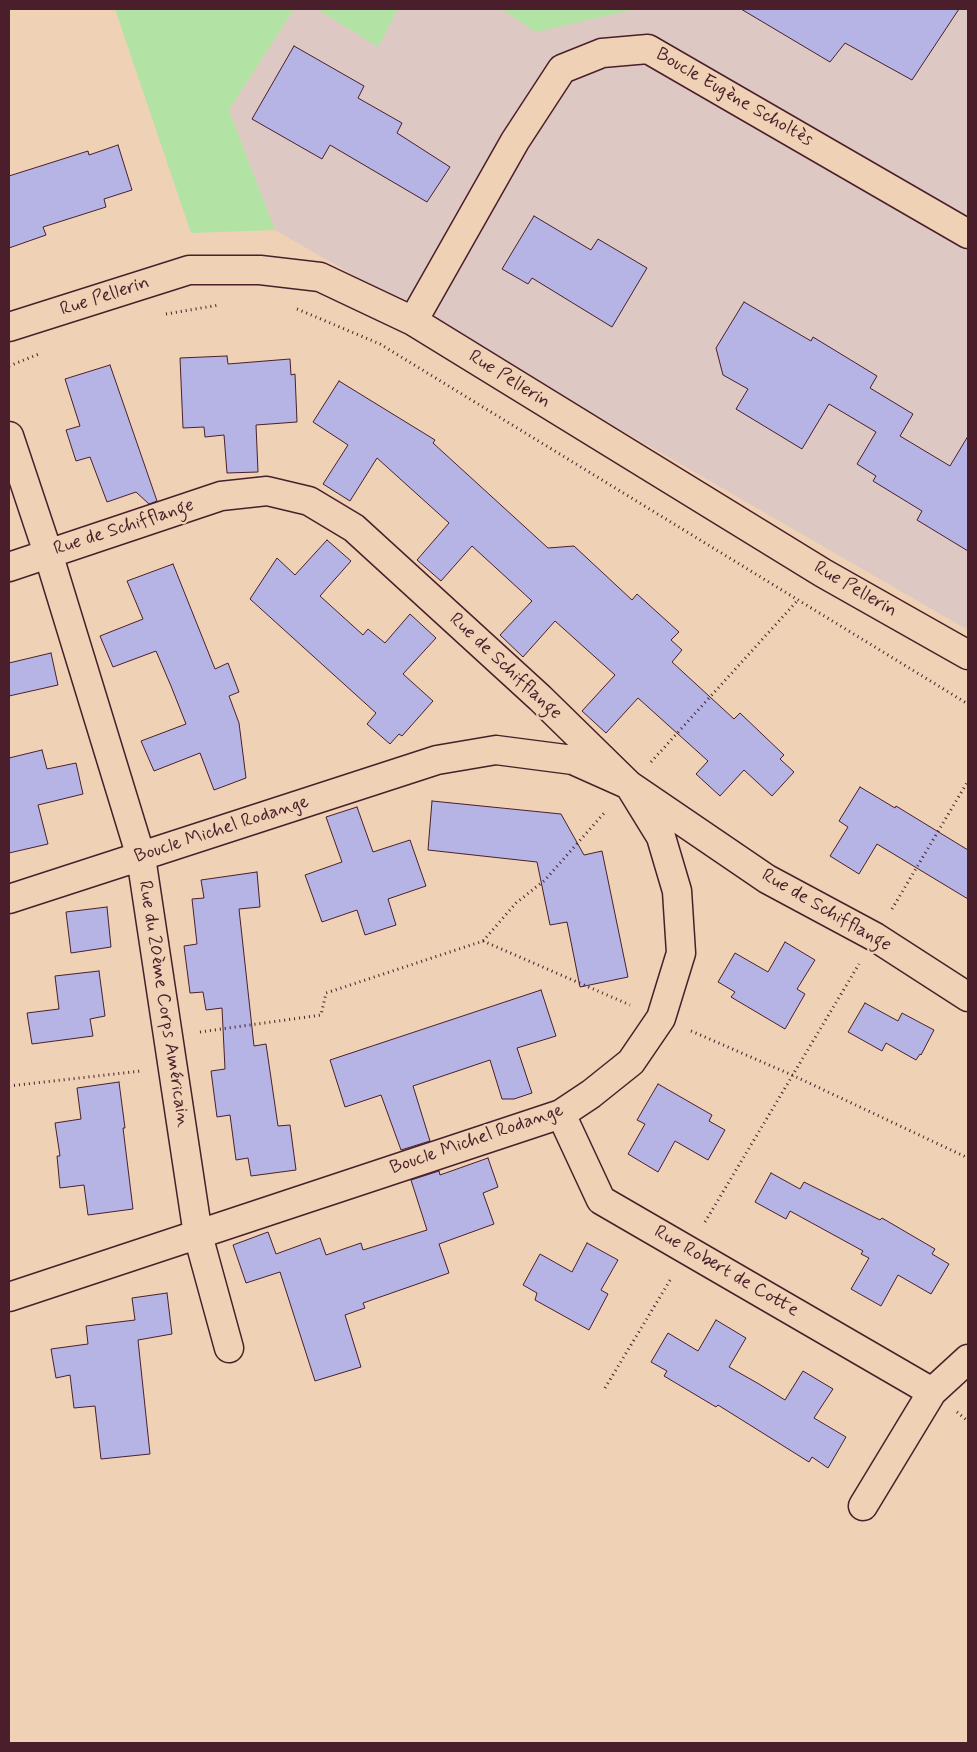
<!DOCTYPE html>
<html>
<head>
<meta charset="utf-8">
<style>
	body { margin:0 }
	#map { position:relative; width:977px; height:1752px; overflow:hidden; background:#efd1b5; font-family:Mynerve,sans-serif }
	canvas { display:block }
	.frame { position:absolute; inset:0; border:10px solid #4a1f2b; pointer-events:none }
</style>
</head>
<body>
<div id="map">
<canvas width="977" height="1752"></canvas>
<div class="frame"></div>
</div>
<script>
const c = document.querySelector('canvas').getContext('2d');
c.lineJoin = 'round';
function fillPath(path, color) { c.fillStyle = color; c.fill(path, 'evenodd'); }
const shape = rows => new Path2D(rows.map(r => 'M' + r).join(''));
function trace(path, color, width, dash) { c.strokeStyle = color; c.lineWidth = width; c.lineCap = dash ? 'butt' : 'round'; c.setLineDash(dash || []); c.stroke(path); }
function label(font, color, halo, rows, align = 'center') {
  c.font = font + ' Mynerve,sans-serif'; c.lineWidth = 4.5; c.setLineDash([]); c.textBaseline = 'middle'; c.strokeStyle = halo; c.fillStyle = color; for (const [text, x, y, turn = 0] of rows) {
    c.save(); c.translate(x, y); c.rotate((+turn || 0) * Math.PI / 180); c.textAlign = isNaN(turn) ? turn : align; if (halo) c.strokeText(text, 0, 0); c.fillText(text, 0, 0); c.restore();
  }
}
const built = shape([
	[294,9,317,9,378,46,398,9,501,9,536,31,636,9,968,9,968,630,275,230,229,110]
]);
const green = shape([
	[115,9,294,9,229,110,275,230,191,233],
	[317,9,398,9,378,47],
	[501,9,636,9,536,32]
]);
const building = shape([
	[741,9,959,9,912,80,845,43,830,62,741,9],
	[294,46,364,86,358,98,402,123,397,133,450,167,427,202,330,145,322,159,252,119,294,46],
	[118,145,132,190,104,199,106,207,43,227,46,235,9,248,9,176,88,151,89,155,118,145],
	[534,216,591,250,598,239,647,268,612,327,532,278,528,284,502,269,534,216],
	[744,302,811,341,813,337,877,376,870,388,913,414,900,436,950,466,968,436,968,551,917,520,922,511,873,481,876,476,857,464,876,432,829,404,802,449,736,409,748,389,723,375,716,348,744,302],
	[227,356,228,364,290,359,291,375,295,374,297,422,256,425,258,472,227,473,224,435,205,437,204,427,183,428,180,358,227,356],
	[110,365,157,501,149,504,136,492,107,502,90,457,76,461,66,430,80,426,65,379,110,365],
	[339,381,435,440,433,443,548,548,574,546,632,600,637,594,679,632,671,640,682,650,672,662,734,719,740,713,784,755,780,759,794,772,772,796,744,770,720,796,696,774,708,761,638,698,606,733,582,711,615,675,555,621,523,657,500,635,532,601,472,546,441,581,417,560,449,523,377,458,350,501,323,484,348,445,313,422,339,381],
	[327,540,351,561,320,596,363,635,368,629,385,643,410,614,436,638,403,674,433,701,402,736,399,734,390,744,367,724,376,713,250,599,277,558,295,575,327,540],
	[173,564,215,669,228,663,239,692,229,696,239,723,246,778,214,790,200,753,154,771,141,741,186,724,171,686,156,651,113,667,100,636,143,619,127,581,173,564],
	[51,653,58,685,9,696,9,663,51,653],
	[42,750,47,769,76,763,83,794,38,805,48,844,9,853,9,758,42,750],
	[860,787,895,808,896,806,968,850,968,899,877,844,859,874,830,856,848,827,839,821,860,787],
	[432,801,561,814,584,855,602,851,628,977,580,987,567,922,550,925,537,862,428,850,432,801],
	[357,807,373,852,410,840,426,886,388,899,396,925,365,935,357,910,322,922,305,875,342,862,326,817,357,807],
	[257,872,260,907,239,909,254,1046,266,1044,278,1126,290,1125,296,1170,251,1176,248,1158,236,1160,230,1115,217,1117,211,1071,225,1069,222,1008,206,1010,203,992,190,993,184,946,197,944,192,899,204,898,201,880,257,872],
	[107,907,111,947,71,953,66,912,107,907],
	[785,942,815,960,797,989,805,994,785,1029,731,997,735,992,718,982,735,953,768,972,785,942],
	[99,971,105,1016,90,1019,93,1036,32,1044,27,1013,59,1009,55,976,99,971],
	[541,990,556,1036,517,1048,532,1093,514,1099,502,1099,490,1060,413,1086,430,1141,401,1150,381,1095,345,1107,330,1060,541,990],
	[865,1003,898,1021,902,1013,934,1030,921,1055,920,1054,916,1060,886,1043,882,1051,848,1032,865,1003],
	[119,1082,125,1128,123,1128,133,1209,88,1215,84,1185,60,1188,57,1156,60,1156,55,1123,81,1119,77,1088,119,1082],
	[658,1084,712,1115,709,1121,725,1130,708,1160,675,1141,658,1172,628,1154,645,1124,637,1120,658,1084],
	[488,1158,498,1187,483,1193,494,1224,439,1244,449,1273,363,1303,365,1308,345,1315,361,1367,315,1381,280,1272,246,1283,233,1245,268,1232,276,1254,320,1238,326,1255,361,1243,363,1250,427,1230,411,1180,439,1171,440,1175,488,1158],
	[771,1173,800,1189,804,1182,880,1220,882,1218,935,1249,932,1254,949,1264,931,1294,898,1275,881,1306,851,1289,869,1258,861,1254,863,1251,790,1211,786,1219,755,1202,771,1173],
	[587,1243,618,1260,601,1290,608,1294,589,1330,535,1300,537,1293,523,1285,540,1254,572,1272,587,1243],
	[167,1293,172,1334,138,1340,150,1454,101,1459,95,1406,74,1408,70,1375,56,1378,51,1349,88,1344,86,1326,135,1320,132,1298,167,1293],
	[716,1320,746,1338,729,1367,759,1384,785,1400,803,1371,833,1389,814,1418,846,1437,828,1468,812,1457,809,1462,718,1405,716,1407,664,1376,667,1371,651,1362,668,1333,698,1351,716,1320]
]);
const path = shape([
	[297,309,380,344,968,704],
	[166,314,219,305],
	[9,366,39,354],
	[651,762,798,600],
	[892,909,968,781],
	[483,941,516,903,545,880,606,811],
	[691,1031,792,1075,968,1158],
	[200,1032,321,1015,326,993,483,941,630,1005],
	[9,1086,141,1071],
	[705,1222,859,964],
	[605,1388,672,1277],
	[957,1412,968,1421]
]);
const minor = shape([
	[413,321,515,141,562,69,602,53,648,49,968,234],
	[9,327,189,270,260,270,320,277,413,321,823,573,968,655],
	[9,436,48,553,141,857,198,1235,229,1348],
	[9,567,221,496,267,491,309,501,354,528,540,698,629,785,767,879,875,937,968,997],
	[9,899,437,760,496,750,573,760,629,785,661,837,677,891,681,953,661,1018,631,1062,591,1094,561,1114,9,1297],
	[561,1114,601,1200,932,1392],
	[863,1506,932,1392,968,1359]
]);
const streetNames = [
	["Boucle Eugène Scholtès",734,98,30],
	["Rue Pellerin",105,297,-18],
	["Rue Pellerin",509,380,32],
	["Rue de Schifflange",124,528,-18],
	["Rue Pellerin",855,590,30],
	["Rue de Schifflange",505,667,43],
	["Boucle Michel Rodange",222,830,-18],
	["Rue de Schifflange",826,911,30],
	["Rue du 20ème Corps Américain",163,1004,81],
	["Boucle Michel Rodange",477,1140,-19],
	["Rue Robert de Cotte",726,1272,30]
];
fillPath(built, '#dec8c3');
fillPath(green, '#b2e3a4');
fillPath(building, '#b6b4e5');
trace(building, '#4a1f2b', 1);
trace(minor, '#4a1f2b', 31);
trace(path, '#4a1f2b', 3, [1, 4]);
trace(minor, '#efd1b5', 28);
label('19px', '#4a1f2b', '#efd1b5', streetNames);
</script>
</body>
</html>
